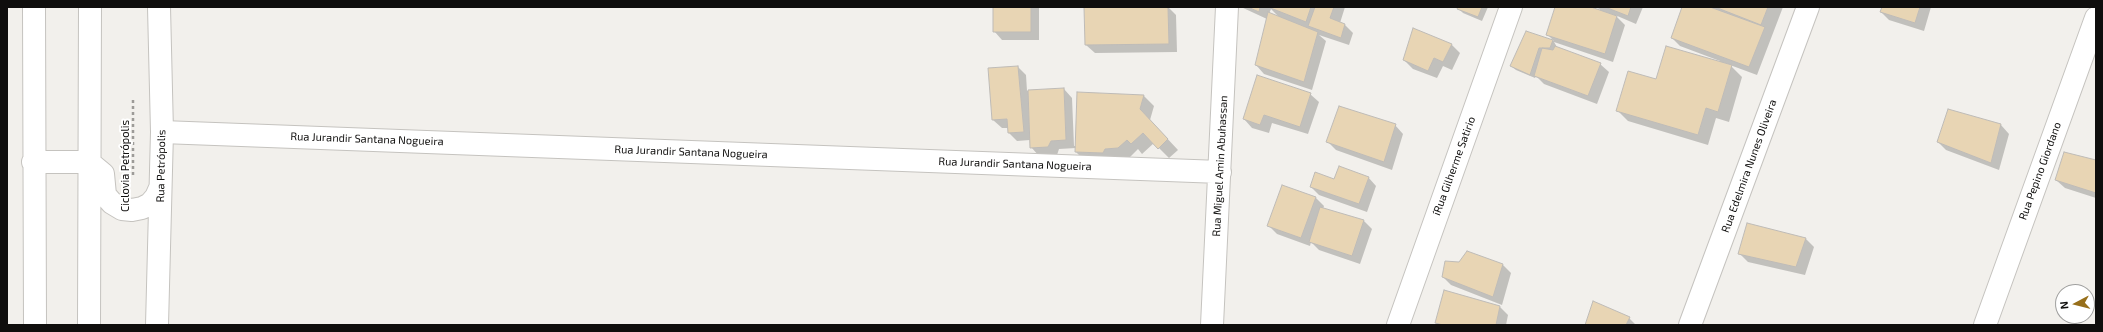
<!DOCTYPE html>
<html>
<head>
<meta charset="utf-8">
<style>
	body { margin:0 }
	#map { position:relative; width:2103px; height:332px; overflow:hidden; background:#f2f0ec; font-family:"Exo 2",sans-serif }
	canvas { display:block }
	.frame { position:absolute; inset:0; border:8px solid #0f0e0d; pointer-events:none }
	.north { position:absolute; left:2055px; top:284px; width:40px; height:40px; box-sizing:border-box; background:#fff; border:1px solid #9f9f9e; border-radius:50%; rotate:263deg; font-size:11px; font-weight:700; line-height:16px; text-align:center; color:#0f0e0d }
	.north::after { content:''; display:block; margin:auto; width:14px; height:18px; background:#976f1a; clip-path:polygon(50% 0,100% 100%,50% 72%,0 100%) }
</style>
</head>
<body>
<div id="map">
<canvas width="2103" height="332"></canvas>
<div class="frame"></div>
<div class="north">N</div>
</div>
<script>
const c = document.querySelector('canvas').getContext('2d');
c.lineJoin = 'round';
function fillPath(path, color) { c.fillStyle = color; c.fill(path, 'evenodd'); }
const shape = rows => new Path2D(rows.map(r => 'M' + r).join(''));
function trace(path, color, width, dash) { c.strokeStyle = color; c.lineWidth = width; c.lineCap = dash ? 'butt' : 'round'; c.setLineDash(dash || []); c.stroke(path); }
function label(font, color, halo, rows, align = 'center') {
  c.font = font + ' "Exo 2",sans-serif'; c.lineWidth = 4; c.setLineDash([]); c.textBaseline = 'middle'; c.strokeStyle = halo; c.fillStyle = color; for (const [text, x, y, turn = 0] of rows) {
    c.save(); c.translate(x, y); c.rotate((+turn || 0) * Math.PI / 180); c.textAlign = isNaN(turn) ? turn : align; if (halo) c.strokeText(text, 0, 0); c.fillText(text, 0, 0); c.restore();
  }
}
const shadow = shape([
	[994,7,1039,7,1039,40,1002,40,994,31],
	[1117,7,1168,7,1176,15,1177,52,1095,53,1086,45],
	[1241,7,1345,7,1340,23,1345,25,1353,33,1349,45,1319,35,1326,41,1312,90,1264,74,1256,65,1267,19],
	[1271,9,1280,18,1269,14],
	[1459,7,1488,7,1482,21,1463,13,1459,9],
	[1556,7,1587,7,1599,11,1600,9,1594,7,1643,7,1636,24,1615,15,1625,25,1613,62,1554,42,1557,47,1600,64,1609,72,1597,104,1544,84,1536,76,1535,78,1516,70,1511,66,1527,32,1554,41,1547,34],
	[1684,7,1783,7,1757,75,1730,65,1742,77,1729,122,1716,118,1708,145,1628,121,1617,110,1656,80,1719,63,1720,61,1680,46,1672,38],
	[1883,7,1931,7,1924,31,1889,20,1881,12],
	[1451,44,1460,53,1452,70,1443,66,1437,78,1413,69,1404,60],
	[1018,67,1026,75,1027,91,1064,89,1072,98,1074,146,1076,146,1078,93,1144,96,1154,106,1150,120,1178,150,1169,158,1154,143,1142,154,1138,149,1129,158,1086,162,1076,152,1076,148,1059,149,1057,155,1039,156,1031,147,1030,140,1017,141,1009,133,1008,128,1002,128,993,120],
	[1310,94,1319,102,1308,134,1272,123,1269,133,1252,128,1244,119],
	[1949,110,2001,125,2009,134,1999,170,1946,150,1938,142],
	[1395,125,1403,134,1392,170,1336,150,1328,142],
	[2096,162,2096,198,2065,188,2056,180],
	[1368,177,1376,186,1367,212,1319,195,1311,187,1335,180],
	[1316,198,1324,206,1323,209,1364,221,1372,229,1360,264,1319,250,1311,242,1310,246,1277,234,1269,226],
	[1748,225,1806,239,1814,247,1805,275,1748,262,1739,253],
	[1468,252,1503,265,1511,273,1502,305,1451,285,1443,277,1459,263],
	[1500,307,1508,315,1506,325,1439,325,1436,323],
	[1629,318,1636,325,1586,325]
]);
const building = shape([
	[993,7,1031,7,1031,32,993,32,993,7],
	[1084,7,1168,7,1169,44,1085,45,1084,7],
	[1248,7,1260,7,1259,12,1248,7],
	[1268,7,1311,7,1306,22,1268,7],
	[1315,7,1334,7,1330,18,1345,24,1341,38,1308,26,1315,7],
	[1458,7,1482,7,1478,17,1457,9,1458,7],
	[1555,7,1591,7,1617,16,1605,54,1546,35,1555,7],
	[1605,7,1631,7,1628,16,1605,7],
	[1682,7,1710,7,1765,27,1749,67,1671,38,1682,7],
	[1715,7,1768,7,1761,25,1715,7],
	[1882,7,1920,7,1915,23,1880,12,1882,7],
	[1268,12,1318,32,1304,82,1255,65,1268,12],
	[1413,28,1452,44,1443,62,1434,58,1428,71,1403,60,1413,28],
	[1526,31,1553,40,1550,48,1539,48,1530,75,1510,66,1526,31],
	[1555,46,1601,63,1588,96,1534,76,1542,48,1553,50,1555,46],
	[1666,46,1732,65,1718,112,1706,108,1698,135,1616,111,1628,71,1656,79,1666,46],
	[1018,66,1024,132,1008,133,1007,119,992,120,988,68,1018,66],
	[1257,75,1311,93,1300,127,1264,115,1260,125,1243,119,1257,75],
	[1064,88,1066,140,1051,141,1048,147,1030,148,1028,90,1064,88],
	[1077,92,1144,95,1140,109,1168,139,1158,149,1143,133,1131,144,1127,140,1118,148,1105,149,1103,153,1075,152,1077,92],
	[1339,106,1396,124,1384,162,1326,142,1339,106],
	[1948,109,2001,124,1991,163,1937,142,1948,109],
	[2064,152,2096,160,2096,193,2055,180,2064,152],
	[1339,166,1369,177,1359,204,1310,187,1315,172,1334,179,1339,166],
	[1282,185,1316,197,1301,238,1267,226,1282,185],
	[1320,207,1364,220,1352,256,1309,242,1320,207],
	[1747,223,1806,238,1796,267,1738,254,1747,223],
	[1467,251,1503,264,1493,297,1442,277,1445,261,1459,262,1467,251],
	[1444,290,1500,306,1496,325,1443,325,1435,323,1444,290],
	[1593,301,1630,317,1626,325,1585,325,1593,301]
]);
const path = shape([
	[133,175,133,100]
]);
const minor = shape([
	[34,7,35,325],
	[162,132,1220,172],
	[33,162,89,162],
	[1212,325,1227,7],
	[1398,325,1511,7],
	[1690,325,1808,7],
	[1985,325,2096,18]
]);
const tertiary = shape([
	[91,164,103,174,105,195,112,203,122,209,132,210,142,208,150,204,156,197,160,188],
	[89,325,90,7],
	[157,325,162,132,159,7]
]);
const streetNames = [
	["Rua Jurandir Santana Nogueira",367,139,2],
	["Rua Jurandir Santana Nogueira",691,152,2],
	["Rua Jurandir Santana Nogueira",1015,164,2],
	["Ciclovia Petrópolis",125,166,-90],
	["Rua Petrópolis",161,166,-89],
	["Rua Miguel Amin Abuhassan",1220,166,-87],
	["íRua Gilherme Satirio",1454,166,-70],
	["Rua Edelmira Nunes Oliveira",1749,166,-70],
	["Rua Pepino Giordano",2040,171,-70]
];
fillPath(shadow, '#0003');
fillPath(building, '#e8d5b4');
trace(building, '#bebbb7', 1);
trace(minor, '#c5c3bf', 24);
trace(tertiary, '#c5c3bf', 24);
trace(path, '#9d9b98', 2.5, [3, 3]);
trace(minor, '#fff', 22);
trace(tertiary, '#fff', 22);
label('11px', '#0f0e0d', '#fff', streetNames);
</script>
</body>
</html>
